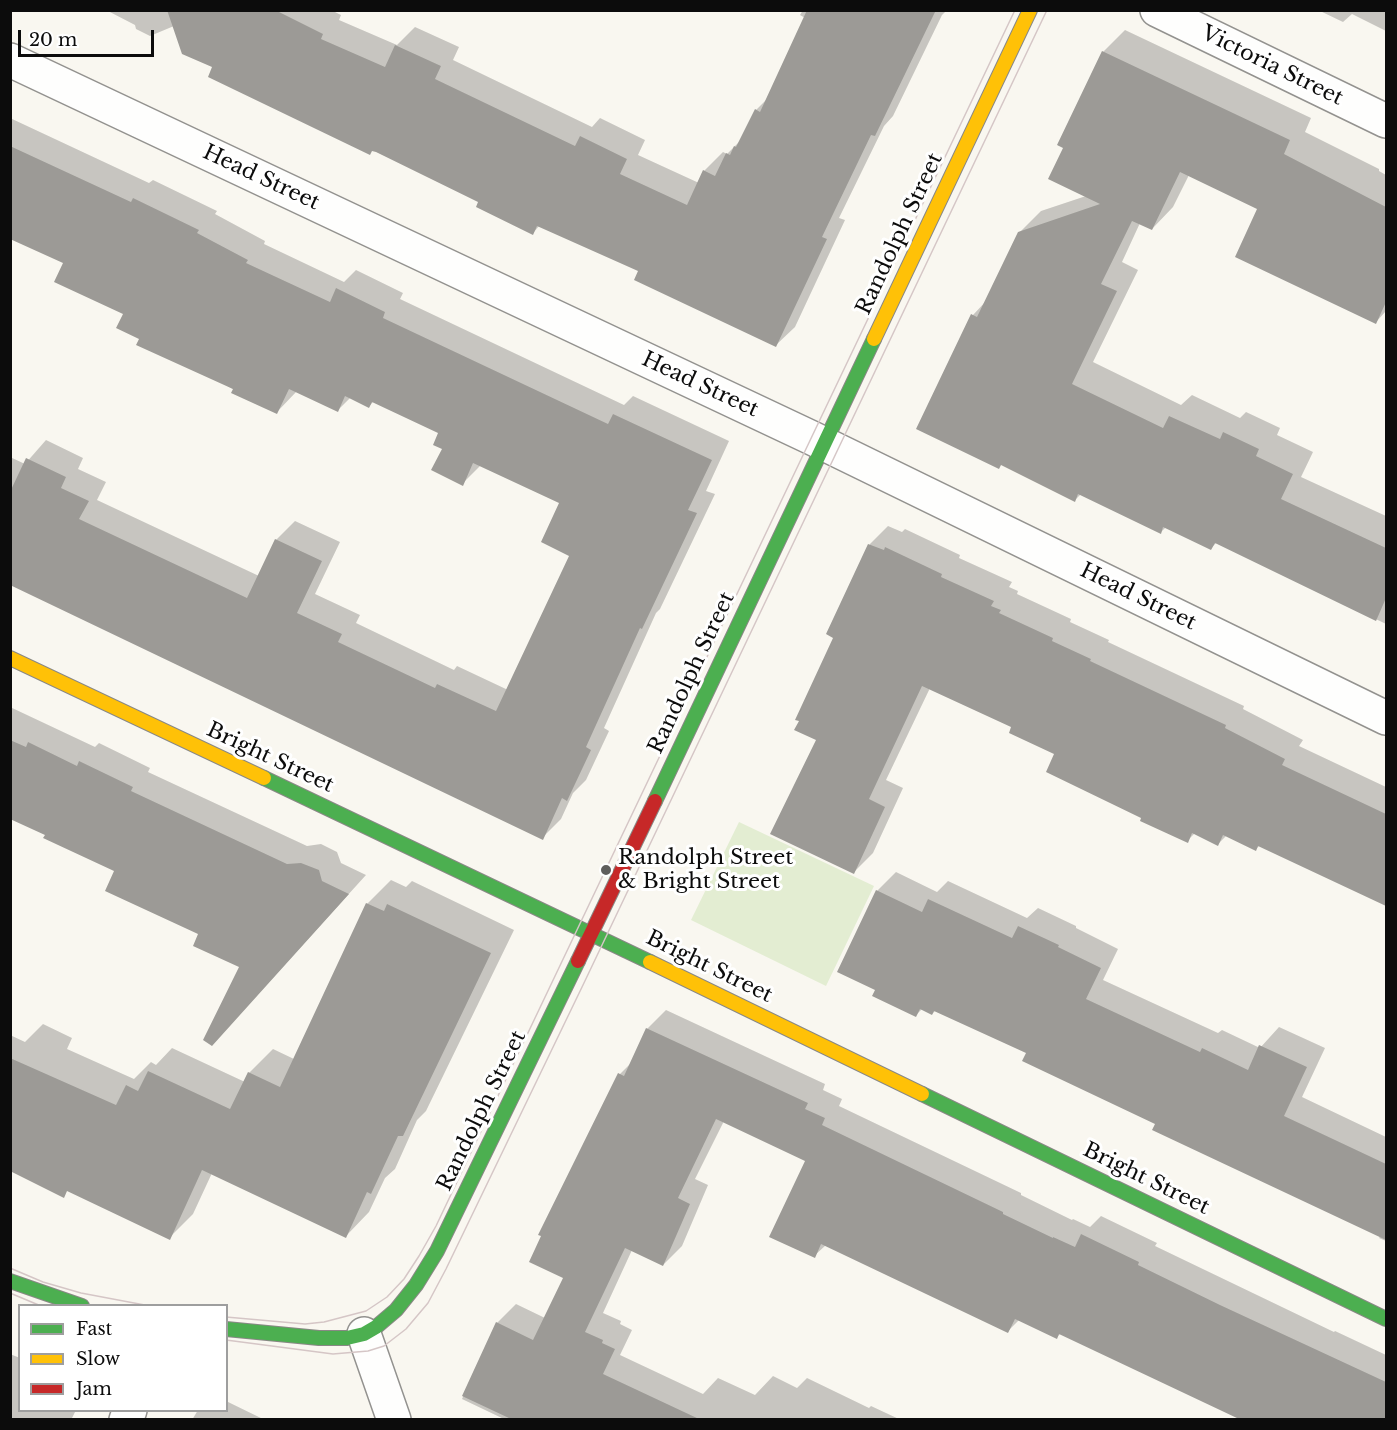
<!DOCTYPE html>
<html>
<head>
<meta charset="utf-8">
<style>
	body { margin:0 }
	#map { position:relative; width:1397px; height:1430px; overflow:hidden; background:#f9f7f0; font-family:"Libre Baskerville",serif }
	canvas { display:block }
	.frame { position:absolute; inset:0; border:12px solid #0c0c0c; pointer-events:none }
	.legend { position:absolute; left:18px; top:1304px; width:210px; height:108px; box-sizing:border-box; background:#fff; border:2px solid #9e9e9e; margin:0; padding:8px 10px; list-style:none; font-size:18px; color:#0c0c0c }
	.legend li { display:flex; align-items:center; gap:12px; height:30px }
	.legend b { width:30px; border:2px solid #9e9e9e }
	.scale { position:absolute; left:18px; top:30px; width:136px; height:27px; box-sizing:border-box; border:3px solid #0c0c0c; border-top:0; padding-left:8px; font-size:18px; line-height:21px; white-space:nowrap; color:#0c0c0c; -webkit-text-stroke:4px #fff; paint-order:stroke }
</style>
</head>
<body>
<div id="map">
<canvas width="1397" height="1430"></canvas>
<div class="frame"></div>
<ul class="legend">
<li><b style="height:8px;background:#4caf50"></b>Fast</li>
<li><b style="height:8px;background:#ffc107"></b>Slow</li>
<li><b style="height:8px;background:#c62828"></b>Jam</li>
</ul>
<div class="scale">20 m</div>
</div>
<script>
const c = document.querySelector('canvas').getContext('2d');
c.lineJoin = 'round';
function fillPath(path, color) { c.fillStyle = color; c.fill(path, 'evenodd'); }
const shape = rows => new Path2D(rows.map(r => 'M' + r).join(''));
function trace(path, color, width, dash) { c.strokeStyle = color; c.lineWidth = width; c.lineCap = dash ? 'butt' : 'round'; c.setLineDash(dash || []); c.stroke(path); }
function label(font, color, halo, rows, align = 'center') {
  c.font = font + ' "Libre Baskerville",serif'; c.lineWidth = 6; c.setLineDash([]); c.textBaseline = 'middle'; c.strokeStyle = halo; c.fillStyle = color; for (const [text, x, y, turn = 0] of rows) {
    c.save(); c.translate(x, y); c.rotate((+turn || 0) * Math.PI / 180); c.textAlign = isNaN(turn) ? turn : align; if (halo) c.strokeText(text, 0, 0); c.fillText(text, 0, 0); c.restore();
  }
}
const green = shape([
	[739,822,874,886,826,986,691,920]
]);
const shadow = shape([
	[106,10,331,10,341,15,339,20,397,45,415,27,459,47,453,60,592,127,600,118,645,140,638,155,699,183,704,171,723,152,727,154,742,139,756,110,769,97,805,18,800,15,803,10,947,10,942,15,893,116,884,126,839,218,845,220,795,327,776,345,640,270,540,225,533,233,480,201,373,150,214,66,174,26,150,36,136,29,135,25],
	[1318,10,1386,10,1386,31,1352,14,1343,22],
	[1125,30,1311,118,1305,132,1379,169,1379,171,1386,175,1386,311,1376,322,1259,208,1189,175,1173,207,1152,229,1140,223,1122,262,1138,270,1093,362,1181,405,1192,395,1240,418,1246,412,1280,428,1277,435,1313,452,1301,477,1386,516,1386,624,1217,542,1211,548,1166,527,1161,532,1081,494,1075,500,1002,464,918,429,973,315,987,300,1019,233,1041,211,1086,196,1065,147,1059,144,1103,52],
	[10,118,149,183,153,180,217,211,215,214,265,241,264,244,344,282,356,270,403,293,400,299,624,405,633,396,729,441,706,491,715,494,660,609,656,613,604,728,609,731,586,780,573,793,561,819,542,838,10,583,10,457,25,464,46,440,83,458,78,469,106,482,97,500,259,576,276,540,295,521,340,542,315,594,360,615,356,623,454,670,457,666,508,690,571,555,561,502,481,465,462,484,444,448,440,433,374,401,369,406,351,397,338,410,297,391,276,413,141,338,125,314,65,262,10,237],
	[888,526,902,532,905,529,960,555,959,558,1012,582,1009,587,1018,591,1017,594,1071,619,1070,622,1109,640,1108,642,1244,706,1243,709,1303,740,1299,746,1386,787,1386,905,1260,845,1256,849,1227,835,1218,844,1195,833,1187,841,1143,818,1056,754,1013,727,930,688,886,780,903,788,873,853,854,872,818,739,835,637,828,633,870,544],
	[10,707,95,747,99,743,150,768,148,772,307,846,321,844,337,852,341,863,366,875,230,1025,241,967,116,870,10,817],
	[896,872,937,892,948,881,1027,918,1038,908,1076,926,1076,928,1118,949,1103,980,1218,1033,1222,1030,1260,1048,1279,1027,1325,1048,1302,1097,1386,1137,1386,1241,1379,1238,1381,1235,1157,1123,1028,1053,936,1010,932,1014,922,1009,916,1015,877,989,877,891],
	[391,880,406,887,412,881,514,930,426,1111,417,1120,395,1169,385,1178,369,1212,346,1236,212,1173,193,1214,169,1238,10,1156,10,1035,25,1042,43,1024,72,1038,67,1049,134,1079,151,1062,156,1065,172,1048,245,1082,249,1073,273,1049,294,1059,367,904],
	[666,1010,825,1084,823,1090,842,1099,839,1106,1021,1193,1021,1195,1072,1220,1073,1219,1090,1227,1101,1216,1157,1243,1155,1246,1334,1332,1335,1331,1386,1355,1386,1420,1243,1420,1061,1333,1057,1337,1020,1319,1008,1331,826,1245,814,1256,807,1160,724,1121,695,1179,708,1185,682,1246,663,1265,632,1250,603,1313,621,1321,620,1324,632,1330,620,1355,703,1394,718,1378,755,1395,773,1376,797,1388,807,1378,869,1408,871,1406,901,1420,506,1420,462,1399,497,1323,516,1304,545,1318,565,1278,620,1074,632,1062,647,1029],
	[10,1354,20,1358,20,1410,76,1410,71,1420,10,1420],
	[226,1401,265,1420,192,1420,198,1410,226,1410]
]);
const building = shape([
	[167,10,275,10,323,34,321,39,385,67,395,45,441,66,435,79,575,146,580,136,627,159,620,174,687,205,703,170,715,176,726,153,730,155,734,146,736,147,755,109,760,112,807,10,936,10,875,136,871,135,822,237,827,239,776,347,634,280,638,271,537,226,533,235,476,207,478,202,376,152,372,151,370,155,208,77,212,67,182,54],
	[1102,51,1290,140,1284,154,1386,207,1386,302,1376,324,1235,257,1257,209,1180,172,1152,230,1132,221,1101,284,1117,291,1072,384,1163,428,1169,416,1220,439,1223,432,1259,449,1256,456,1293,474,1281,499,1386,548,1386,598,1376,621,1215,543,1211,550,1163,527,1161,534,1078,494,1075,502,1001,465,999,469,916,429,971,314,977,317,1018,232,1100,204,1048,179,1063,148,1057,145],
	[10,146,131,202,133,198,199,230,197,233,248,260,246,263,330,302,336,288,385,312,383,318,608,424,613,414,712,460,688,510,697,513,642,629,640,628,586,747,591,750,567,801,562,798,543,840,10,585,10,492,26,458,66,477,61,488,89,501,79,519,247,598,275,539,322,561,297,613,342,634,338,642,435,688,437,684,496,711,569,556,541,542,559,503,473,463,463,486,431,470,442,449,433,445,438,433,372,402,369,408,345,396,338,412,289,389,277,414,231,393,233,389,136,345,139,339,116,328,123,314,54,282,63,263,10,239],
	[868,544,884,550,885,547,942,574,941,577,994,601,991,606,1001,610,999,613,1053,638,1052,641,1091,659,1090,661,1226,725,1225,728,1285,759,1282,765,1386,814,1386,906,1258,846,1256,851,1223,835,1218,846,1192,833,1188,843,1140,821,1141,818,1046,772,1054,754,1009,733,1011,727,922,686,869,799,885,807,854,874,770,834,816,740,794,730,799,721,795,720,833,638,826,634],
	[10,740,26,747,28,742,77,766,79,761,133,787,131,791,287,864,301,863,319,870,322,881,349,894,212,1046,203,1040,239,967,193,946,198,934,105,891,114,871,43,838,45,835,10,819],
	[876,890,922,912,928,899,1012,938,1018,926,1059,945,1058,947,1101,968,1086,999,1200,1052,1202,1048,1248,1070,1259,1045,1307,1067,1284,1116,1386,1164,1386,1240,1152,1130,1155,1124,1022,1061,1026,1053,934,1011,932,1015,920,1009,916,1017,872,996,875,990,837,972],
	[366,903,384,911,387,904,491,953,403,1136,398,1136,371,1194,367,1192,346,1238,202,1170,170,1240,67,1191,64,1198,10,1171,10,1058,116,1105,126,1085,138,1091,148,1071,230,1109,248,1072,280,1087],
	[646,1028,808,1103,805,1109,825,1118,822,1125,1003,1212,1003,1214,1053,1238,1053,1237,1075,1247,1081,1234,1139,1262,1138,1265,1220,1305,1386,1382,1386,1419,1239,1419,1059,1334,1057,1339,1015,1319,1008,1333,821,1244,815,1258,769,1237,805,1161,716,1119,678,1198,690,1204,663,1266,625,1248,585,1332,603,1340,602,1343,615,1349,603,1374,699,1419,511,1419,462,1396,496,1322,533,1340,563,1278,529,1262,541,1236,538,1235,618,1073,624,1076]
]);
const street = shape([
	[1157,10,1386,121],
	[10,60,812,438,1386,718],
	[364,1334,394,1420],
	[126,1420,130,1410]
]);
const fast = shape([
	[264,778,650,962],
	[655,801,874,339],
	[922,1094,1386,1319],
	[10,1281,82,1306],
	[226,1329,319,1338,347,1338,364,1334,376,1327,396,1310,416,1285,437,1251,578,961]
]);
const slow = shape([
	[874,339,1030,10],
	[10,658,264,778],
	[650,962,922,1094]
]);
const jam = shape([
	[578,961,655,801]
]);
const tram = shape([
	[10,1268,43,1282,81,1293,150,1306],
	[10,1293,41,1306],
	[226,1317,305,1324,324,1322,366,1311,387,1297,404,1279,419,1256,436,1226,1015,10],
	[226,1340,333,1354,368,1351,384,1346,406,1329,428,1303,446,1269,583,985,1047,10]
]);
const markers = [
	[606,870,6,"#5f5e5c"]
];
const streetNames = [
	["Victoria Street",1272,66,26],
	["Head Street",261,178,25],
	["Randolph Street",900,234,-65],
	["Head Street",700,385,25],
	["Head Street",1138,597,26],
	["Randolph Street",692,673,-65],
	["Bright Street",270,758,25],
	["Bright Street",709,967,26],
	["Randolph Street",482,1111,-64],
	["Bright Street",1146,1179,26]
];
const poiNames = [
	["Randolph Street",618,858],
	["& Bright Street",618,882]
];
fillPath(green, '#e3edd2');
fillPath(shadow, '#0003');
fillPath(building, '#9c9a96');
trace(street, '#93928f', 36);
trace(fast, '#898885', 16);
trace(slow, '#898885', 16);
trace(jam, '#898885', 16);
trace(street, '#fefefd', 33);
trace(fast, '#4caf50', 14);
trace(slow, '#ffc107', 14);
trace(jam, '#c62828', 14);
trace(tram, '#d5c6c6', 1.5);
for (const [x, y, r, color] of markers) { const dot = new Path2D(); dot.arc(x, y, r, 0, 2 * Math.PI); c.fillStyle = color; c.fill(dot); trace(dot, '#fff', 2); }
label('21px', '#0c0c0c', '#fff', streetNames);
label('21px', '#0c0c0c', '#fff', poiNames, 'left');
</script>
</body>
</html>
